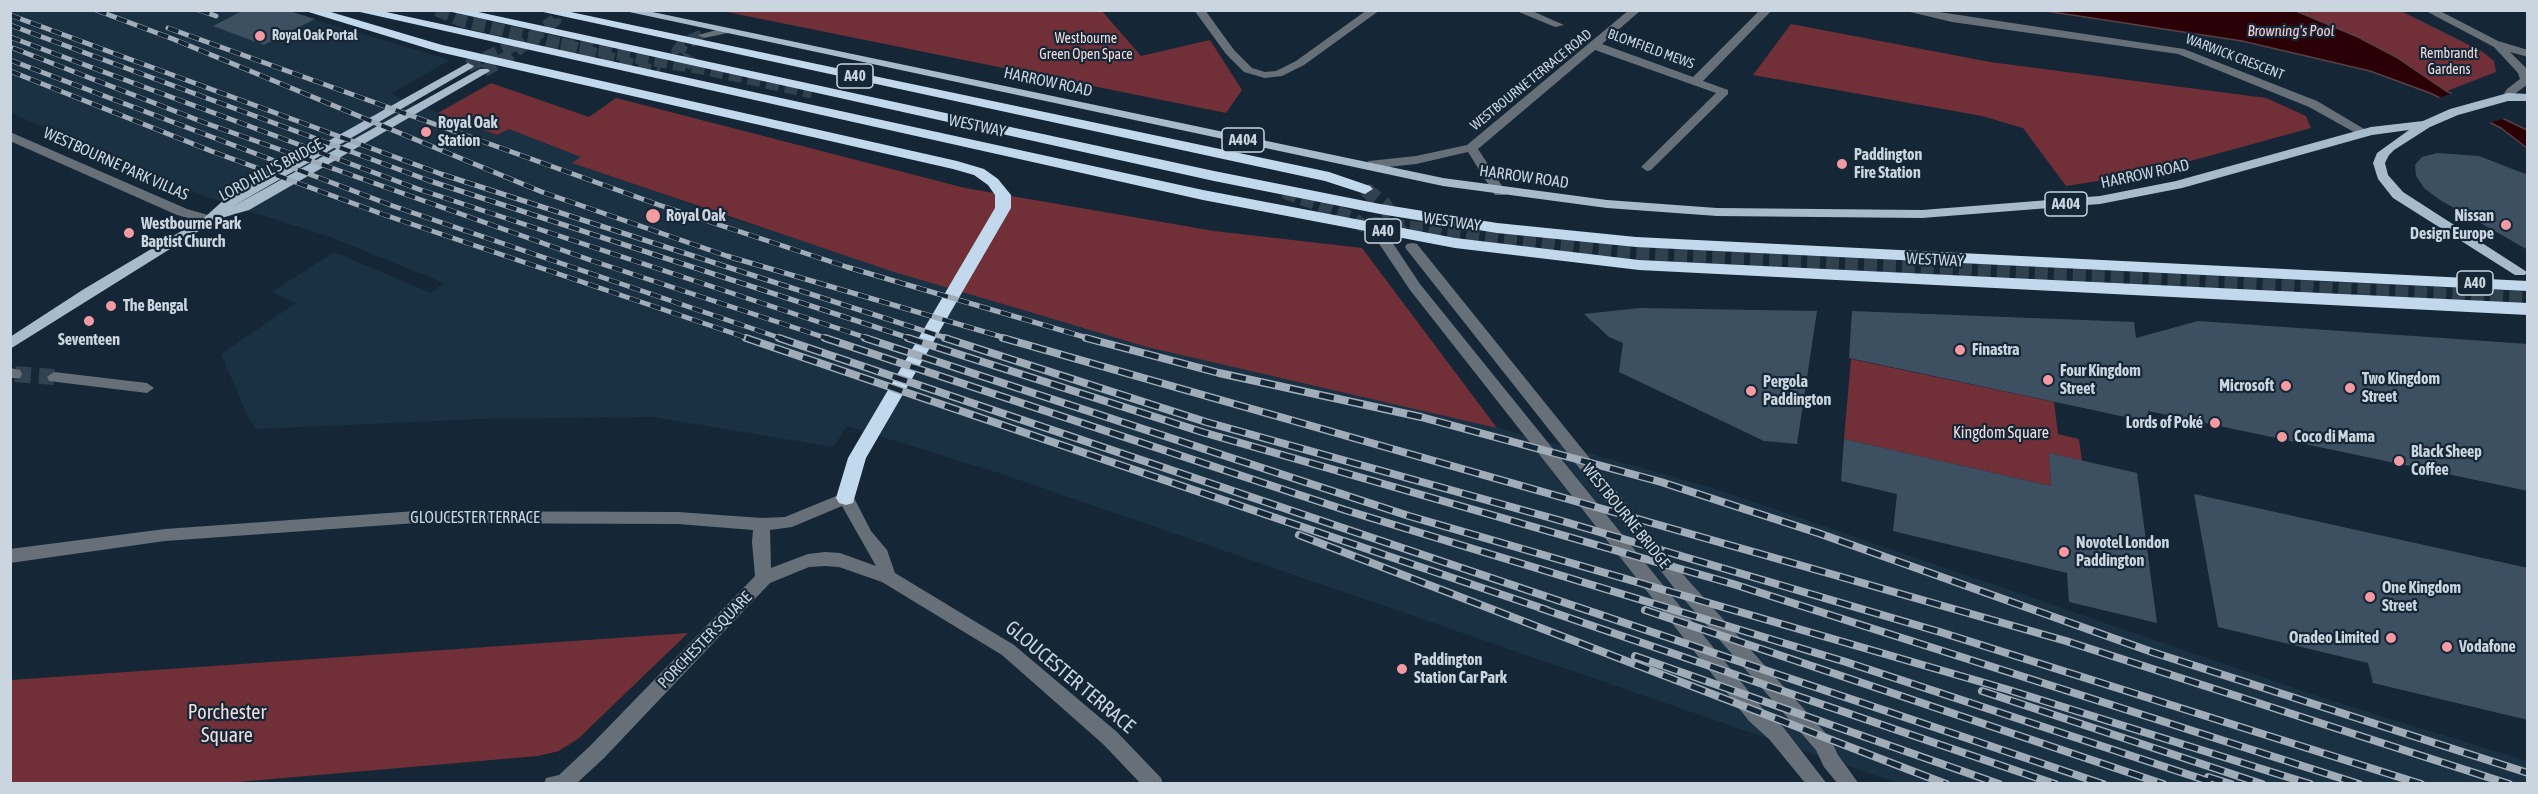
<!DOCTYPE html>
<html>
<head>
<meta charset="utf-8">
<style>
	body { margin:0 }
	#map { position:relative; width:2538px; height:794px; overflow:hidden; background:#152736; font-family:"Asap Condensed",sans-serif }
	canvas { display:block }
	.frame { position:absolute; inset:0; border:12px solid #cad5df; pointer-events:none }
</style>
</head>
<body>
<div id="map">
<canvas width="2538" height="794"></canvas>
<div class="frame"></div>
</div>
<script>
const c = document.querySelector('canvas').getContext('2d');
c.lineJoin = 'round';
function fillPath(path, color) { c.fillStyle = color; c.fill(path, 'evenodd'); }
const shape = rows => new Path2D(rows.map(r => 'M' + r).join(''));
function trace(path, color, width, dash) { c.strokeStyle = color; c.lineWidth = width; c.lineCap = dash ? 'butt' : 'round'; c.setLineDash(dash || []); c.stroke(path); }
function label(font, color, halo, rows, align = 'center') {
  c.font = font + ' "Asap Condensed",sans-serif'; c.lineWidth = 4.5; c.setLineDash([]); c.textBaseline = 'middle'; c.strokeStyle = halo; c.fillStyle = color; for (const [text, x, y, turn = 0] of rows) {
    c.save(); c.translate(x, y); c.rotate((+turn || 0) * Math.PI / 180); c.textAlign = isNaN(turn) ? turn : align; if (halo) c.strokeText(text, 0, 0); c.fillText(text, 0, 0); c.restore();
  }
}
const built = shape([
	[10,11,286,11,450,60,390,94,497,135,509,129,582,157,573,163,733,219,1030,312,1467,419,1716,489,2326,699,2527,761,2527,783,1897,783,1002,474,847,426,833,447,653,417,479,419,257,429,248,417,221,354,296,303,272,292,334,252,431,293,444,283,330,237,207,197,11,113]
]);
const green = shape([
	[722,11,1102,11,1141,56,1210,40,1242,90,1226,113],
	[2297,11,2401,11,2483,52,2494,61,2496,72,2447,91,2395,57,2357,37],
	[1791,24,1990,62,2266,98,2306,116,2311,128,2143,174,2066,186,2023,128,1982,116,1753,75],
	[491,83,589,117,616,98,965,188,1214,231,1362,248,1497,428,1147,347,1030,312,894,272,572,163,581,157,509,129,497,135,438,113],
	[1851,359,2054,402,2058,434,2079,439,2082,461,2049,453,2051,486,1844,439],
	[688,633,579,738,559,751,538,756,226,783,11,783,11,680]
]);
const water = shape([
	[2046,11,2296,11,2358,37,2396,57,2446,91,2527,130,2527,148,2501,128,2430,93,2370,71,2242,41,2046,11]
]);
const pier = shape([
	[2456,92,2506,118,2485,124,2435,99]
]);
const building = shape([
	[244,10,286,10,315,19,264,45,213,26],
	[2437,153,2479,156,2528,175,2528,250,2440,200,2424,188,2416,176,2415,165,2422,157],
	[1640,308,1817,311,1797,444,1764,441,1619,372,1623,343,1609,337,1584,314],
	[1852,311,2134,322,2136,338,2198,321,2528,344,2528,491,2148,411,2149,422,1849,358],
	[1844,439,2051,486,2049,453,2137,473,2157,623,2069,602,2067,573,1893,531,1897,494,1841,481],
	[2194,494,2528,568,2528,720,2373,683,2368,663,2218,627]
]);
const minorTunnelFar1 = shape([
	[561,44,707,69,812,92],
	[693,64,679,57,678,51,683,44,704,35],
	[1284,192,1351,217,1385,242]
]);
const minorTunnel = shape([
	[15,374,54,377]
]);
const majorTunnel = shape([
	[437,10,463,21,561,44,659,73],
	[468,66,514,45],
	[484,71,509,56,555,20,555,10],
	[1372,223,1634,253,2528,298]
]);
const highwayTunnel = shape([
	[1365,189,1384,204,1400,232]
]);
const minor = shape([
	[1194,10,1205,10,1234,50,1252,68,1265,72,1276,71,1296,61,1367,10,1380,10,1304,65,1282,76,1265,78,1244,72,1226,54,1194,10],
	[1514,10,1530,10,1564,25,1555,27,1514,10],
	[1629,10,1641,10,1602,44,1693,77,1760,10,1772,10,1703,81,1728,90,1728,94,1651,170,1647,171,1641,167,1716,93,1595,50,1478,149,1506,192,1505,195,1495,195,1468,152,1416,164,1369,169,1363,165,1369,161,1416,156,1467,145,1629,10],
	[1902,10,1926,10,2184,49,2317,101,2371,133,2365,137,2361,136,2309,107,2178,54,1952,22,1902,10],
	[2424,10,2438,10,2498,41,2528,50,2528,57,2510,52,2528,70,2528,84,2516,93,2512,99,2504,99,2502,97,2507,89,2520,79,2518,73,2494,47,2424,10],
	[724,28,730,31,728,33,704,38,698,35,724,28],
	[10,132,187,209,215,217,217,220,210,224,177,215,10,141,10,132],
	[1385,238,1390,239,1420,284,1763,709,1783,727,1827,784,1806,784,1769,739,1749,721,1410,290,1378,242,1385,238],
	[1412,243,1417,244,1687,579,1830,738,1838,755,1859,784,1838,784,1824,767,1816,750,1675,589,1407,250,1405,247,1407,244,1412,243],
	[10,368,20,370,22,374,20,378,10,378,10,368],
	[54,372,147,383,154,388,147,393,49,381,47,377,54,372],
	[846,492,852,494,871,531,887,550,895,573,1014,645,1117,732,1161,778,1163,784,1141,784,1103,744,1002,655,882,582,839,567,825,566,809,567,770,583,604,758,576,784,544,784,546,778,559,775,590,746,755,576,752,542,753,530,678,524,416,523,165,541,10,563,10,549,165,529,416,511,678,512,762,518,785,517,846,492],
	[842,506,876,566,840,553,825,552,808,554,771,568,770,530,792,527,842,506]
]);
const major = shape([
	[620,10,643,10,1443,178,1607,200,1717,208,1922,210,2100,196,2176,181,2371,127,2423,121,2450,109,2508,93,2528,94,2528,101,2508,101,2458,115,2430,127,2394,150,2389,155,2385,163,2388,175,2403,192,2527,272,2525,275,2515,275,2393,198,2378,179,2373,163,2377,153,2409,130,2372,135,2182,188,2100,204,1922,218,1717,216,1607,208,1443,186,620,10],
	[468,63,474,66,472,68,232,207,480,69,488,69,490,71,249,210,218,219,10,349,10,337,84,289,205,217,226,198,468,63]
]);
const highway = shape([
	[302,10,324,10,442,45,957,161,984,169,998,179,1011,195,1011,208,866,458,853,503,846,505,839,503,836,498,848,458,995,208,995,195,988,185,974,175,953,169,439,52,302,10],
	[351,10,377,10,1203,190,1455,238,1639,260,2528,303,2528,315,1639,270,1455,248,1203,200,351,10],
	[443,10,469,10,1214,171,1380,204,1497,223,1636,237,2528,281,2528,291,1636,247,1497,233,1380,214,1214,181,443,10],
	[534,10,561,10,1329,172,1370,186,1373,189,1365,194,1325,181,534,10]
]);
const railFar1 = shape([
	[96,10,173,39,542,192,727,256,1009,339],
	[199,10,216,16],
	[10,15,441,174,949,339],
	[10,25,430,181,912,339],
	[168,28,659,205,847,267,1091,339],
	[10,37,418,189,870,339],
	[13,48,208,124,593,261,829,339],
	[10,60,393,206,783,339],
	[10,71,211,151,382,214,750,339]
]);
const rail = shape([
	[746,338,1547,610],
	[779,338,2103,784],
	[825,338,1345,510,1846,662,2217,784],
	[865,338,1409,516,2009,690,2310,784],
	[908,338,1202,432,1733,584,2359,784],
	[945,338,1206,422,1562,521,1940,632,2421,784],
	[1003,338,2066,641,2509,784],
	[1086,338,1219,373,1421,417,1661,482,1818,533,2152,652,2528,773],
	[1299,535,1946,784],
	[1540,608,2055,784],
	[1645,610,2163,784],
	[1635,656,1999,784],
	[1982,691,2262,784],
	[2208,777,2231,784]
]);
const markers = [
	[260,36,6,"#f49aa2"],
	[426,132,6,"#f49aa2"],
	[1842,164,6,"#f49aa2"],
	[653,216,8,"#f49aa2"],
	[2506,225,6,"#f49aa2"],
	[129,233,6,"#f49aa2"],
	[111,306,6,"#f49aa2"],
	[89,321,6,"#f49aa2"],
	[1960,350,6,"#f49aa2"],
	[2048,380,6,"#f49aa2"],
	[2286,386,6,"#f49aa2"],
	[2350,388,6,"#f49aa2"],
	[1751,391,6,"#f49aa2"],
	[2215,423,6,"#f49aa2"],
	[2282,437,6,"#f49aa2"],
	[2399,461,6,"#f49aa2"],
	[2064,552,6,"#f49aa2"],
	[2370,597,6,"#f49aa2"],
	[2391,638,6,"#f49aa2"],
	[2447,647,6,"#f49aa2"],
	[1402,669,6,"#f49aa2"]
];
const farPoinames = [
	["Royal Oak Portal",272,36]
];
const farParknames = [
	["Westbourne",1086,39],
	["Green Open Space",1086,55],
	["Rembrandt",2449,54],
	["Gardens",2449,70]
];
const farStreetnames = [
	["BLOMFIELD MEWS",1651,49,20],
	["WARWICK CRESCENT",2235,57,21],
	["WESTBOURNE TERRACE ROAD",1531,80,-39]
];
const farWaternames = [
	["Browning's Pool",2291,31]
];
const shields = [
	[855,76,36],
	[1243,140,42],
	[2066,204,42],
	[1383,231,36],
	[2475,283,36]
];
const shieldNames = [
	["A40",855,76],
	["A404",1243,140],
	["A404",2066,204],
	["A40",1383,231],
	["A40",2475,283]
];
const streetNames = [
	["HARROW ROAD",1048,82,12],
	["WESTWAY",977,126,12],
	["WESTBOURNE PARK VILLAS",116,164,24],
	["LORD HILL'S BRIDGE",271,170,-28],
	["HARROW ROAD",2145,174,-12],
	["HARROW ROAD",1524,177,8],
	["WESTWAY",1452,222,8],
	["WESTWAY",1935,260,3],
	["WESTBOURNE BRIDGE",1626,516,51],
	["GLOUCESTER TERRACE",475,518],
	["PORCHESTER SQUARE",705,640,-46]
];
const poiNames = [
	["Royal Oak",438,123],
	["Station",438,141],
	["Paddington",1854,155],
	["Fire Station",1854,173],
	["Royal Oak",666,216],
	["Nissan",2494,216,"right"],
	["Design Europe",2494,234,"right"],
	["Westbourne Park",141,224],
	["Baptist Church",141,242],
	["The Bengal",123,306],
	["Seventeen",89,340,"center"],
	["Finastra",1972,350],
	["Four Kingdom",2060,371],
	["Street",2060,389],
	["Two Kingdom",2362,379],
	["Street",2362,397],
	["Pergola",1763,382],
	["Paddington",1763,400],
	["Microsoft",2274,386,"right"],
	["Lords of Poké",2203,423,"right"],
	["Coco di Mama",2294,437],
	["Black Sheep",2411,452],
	["Coffee",2411,470],
	["Novotel London",2076,543],
	["Paddington",2076,561],
	["One Kingdom",2382,588],
	["Street",2382,606],
	["Oradeo Limited",2379,638,"right"],
	["Vodafone",2459,647],
	["Paddington",1414,660],
	["Station Car Park",1414,678]
];
const parkNames = [
	["Kingdom Square",2001,433]
];
const nearStreetnames = [
	["GLOUCESTER TERRACE",1070,677,40]
];
const nearParknames = [
	["Porchester",227,713],
	["Square",227,736]
];
fillPath(built, '#1a3144');
fillPath(green, '#712f37');
fillPath(water, '#2a0006');
trace(water, '#5a4047', 1.5);
fillPath(pier, '#152736');
fillPath(building, '#3d5061');
trace(minorTunnelFar1, '#30414f', 13, [13, 6]);
trace(minorTunnel, '#30414f', 16, [16, 8]);
trace(majorTunnel, '#30414f', 13, [13, 6]);
trace(highwayTunnel, '#30414f', 15, [15, 8]);
fillPath(minor, '#677078');
fillPath(major, '#a8bbcc');
fillPath(highway, '#c2d9ed');
trace(railFar1, '#a0acb8', 5);
trace(rail, '#a0acb8', 8);
trace(railFar1, '#152736', 4, [11]);
trace(rail, '#152736', 5, [15]);
for (const [x, y, r, color] of markers) { const dot = new Path2D(); dot.arc(x, y, r, 0, 2 * Math.PI); c.fillStyle = color; c.fill(dot); trace(dot, '#152736', 2); }
label('bold 14px', '#cad5df', '#152736', farPoinames, 'left');
label('14px', '#f3dcdd', '#152736', farParknames);
label('14px', '#cad5df', '#152736', farStreetnames);
label('italic 15px', '#facdcf', '#152736', farWaternames);
for (const [x, y, w] of shields) { const box = new Path2D(); box.roundRect(x - w / 2, y - 12, w, 24, 4.5); c.fillStyle = '#152736'; c.fill(box); trace(box, '#cad5df', 1.5); }
label('bold 15px', '#cad5df', null, shieldNames);
label('16px', '#cad5df', '#152736', streetNames);
label('bold 16px', '#cad5df', '#152736', poiNames, 'left');
label('16px', '#f3dcdd', '#152736', parkNames);
label('20px', '#cad5df', '#152736', nearStreetnames);
label('20px', '#f3dcdd', '#152736', nearParknames);
</script>
</body>
</html>
